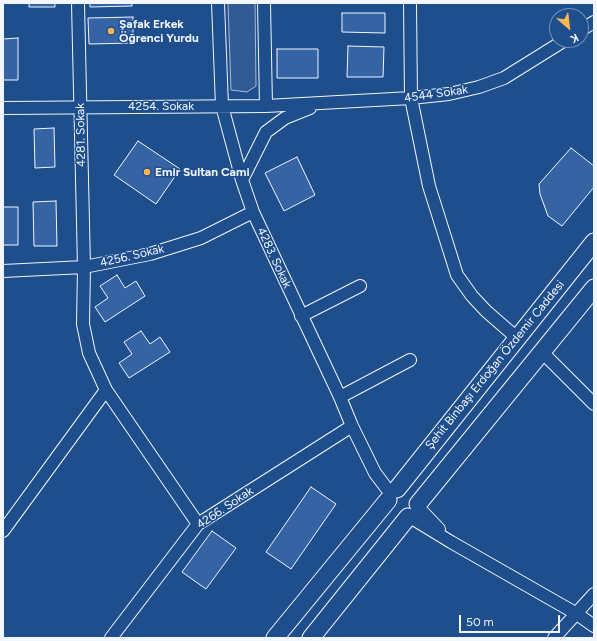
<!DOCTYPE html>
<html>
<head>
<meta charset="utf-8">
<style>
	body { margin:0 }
	#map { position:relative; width:597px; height:641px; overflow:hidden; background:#1f4e8c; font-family:Figtree,sans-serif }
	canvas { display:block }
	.frame { position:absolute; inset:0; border:4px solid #f2f6ff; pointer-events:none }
	.north { position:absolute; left:549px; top:8px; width:40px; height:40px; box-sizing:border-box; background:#1f4e8c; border:1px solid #7391ba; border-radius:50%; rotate:152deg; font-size:11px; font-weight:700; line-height:16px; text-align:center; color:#f2f6ff }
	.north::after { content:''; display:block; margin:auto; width:14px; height:18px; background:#ffb74d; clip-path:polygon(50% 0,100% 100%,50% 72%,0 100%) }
	.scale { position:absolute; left:459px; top:615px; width:101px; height:18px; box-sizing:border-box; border:2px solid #f2f6ff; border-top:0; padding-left:5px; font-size:12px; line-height:14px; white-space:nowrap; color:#f2f6ff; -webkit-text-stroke:3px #1f4e8c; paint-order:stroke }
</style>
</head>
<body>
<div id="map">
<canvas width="597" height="641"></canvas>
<div class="frame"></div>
<div class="north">K</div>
<div class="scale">50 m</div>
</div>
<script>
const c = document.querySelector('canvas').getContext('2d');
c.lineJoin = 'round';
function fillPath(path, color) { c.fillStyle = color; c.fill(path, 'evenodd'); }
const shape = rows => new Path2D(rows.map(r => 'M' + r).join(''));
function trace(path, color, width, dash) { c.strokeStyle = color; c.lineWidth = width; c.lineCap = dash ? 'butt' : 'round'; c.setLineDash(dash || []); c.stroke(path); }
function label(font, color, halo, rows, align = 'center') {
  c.font = font + ' Figtree,sans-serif'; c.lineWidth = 3; c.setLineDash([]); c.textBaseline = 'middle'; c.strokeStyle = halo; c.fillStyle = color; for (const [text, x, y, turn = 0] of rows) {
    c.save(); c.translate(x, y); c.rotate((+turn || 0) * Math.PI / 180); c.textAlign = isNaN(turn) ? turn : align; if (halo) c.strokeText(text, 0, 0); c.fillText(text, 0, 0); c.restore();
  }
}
const built = shape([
	[228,3,255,3,256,86,247,92,231,90,228,3]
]);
const building = shape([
	[29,3,55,3,55,7,29,7,29,3],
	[90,3,132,3,132,6,90,7,90,3],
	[342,13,385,13,385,33,342,32,342,13],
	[133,17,133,43,89,44,88,18,133,17],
	[18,38,18,80,3,80,3,39,18,38],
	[348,46,384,47,383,77,347,77,348,46],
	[277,49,318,49,318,78,277,78,277,49],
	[54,128,55,167,35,168,34,129,54,128],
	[138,141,180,169,156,204,114,175,138,141],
	[571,148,594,166,594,187,562,226,548,216,540,194,539,184,571,148],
	[297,157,315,195,284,211,265,173,297,157],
	[56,201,57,246,34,246,33,202,56,201],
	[3,207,18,207,18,245,3,245,3,207],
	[117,275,125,288,136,281,145,296,105,322,95,307,108,298,100,286,117,275],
	[141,331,150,344,160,337,170,352,129,378,119,363,132,354,124,342,141,331],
	[311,487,336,504,291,569,266,552,311,487],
	[212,531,236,548,206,589,182,572,212,531]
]);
const street = shape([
	[78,3,84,267,83,324,89,353,106,390,198,524],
	[218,3,222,106,242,180,253,212,340,397,352,426,375,473,391,494],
	[264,3,266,106],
	[410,3,411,98,429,186,457,275,472,296,486,311,517,338],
	[581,30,594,22],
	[3,108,266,106,411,98,449,94,479,87,504,78,565,40],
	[242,180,266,132,285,118,310,108],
	[3,271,84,267,150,254,201,238,253,212],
	[301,316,360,286],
	[542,352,594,404],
	[340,397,410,360],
	[418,507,439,529],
	[410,517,451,542,577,614,594,626],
	[3,531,106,390],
	[111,638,198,524,352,426],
	[554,638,594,594]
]);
const secondary = shape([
	[397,489,594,242],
	[418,504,594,288],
	[275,638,388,500],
	[311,638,408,517]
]);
const markers = [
	[111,31,4,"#ffb74d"],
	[147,172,4,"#ffb74d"]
];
const poiNames = [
	["Şafak Erkek",119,24],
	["Öğrenci Yurdu",119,38],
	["Emir Sultan Cami",155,172]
];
const streetNames = [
	["4544 Sokak",436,94,-8],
	["4254. Sokak",161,106],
	["4281. Sokak",81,135,-91],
	["4256. Sokak",132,256,-13],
	["4283. Sokak",274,258,65],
	["Şehit Binbaşı Erdoğan Özdemir Caddesi",495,365,-51],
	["4266. Sokak",225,508,-34]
];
fillPath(built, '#305b95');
trace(built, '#a8bbd7', 1);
fillPath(building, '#3563a3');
trace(building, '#f2f6ff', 1);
trace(street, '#f2f6ff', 14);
trace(secondary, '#f2f6ff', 19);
trace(street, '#1f4e8c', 12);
trace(secondary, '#1f4e8c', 17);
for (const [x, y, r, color] of markers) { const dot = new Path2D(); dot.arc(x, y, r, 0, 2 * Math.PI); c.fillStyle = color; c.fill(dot); trace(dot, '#1f4e8c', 1.5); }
label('bold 12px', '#f2f6ff', '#1f4e8c', poiNames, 'left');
label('12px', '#f2f6ff', '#1f4e8c', streetNames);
</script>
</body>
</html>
